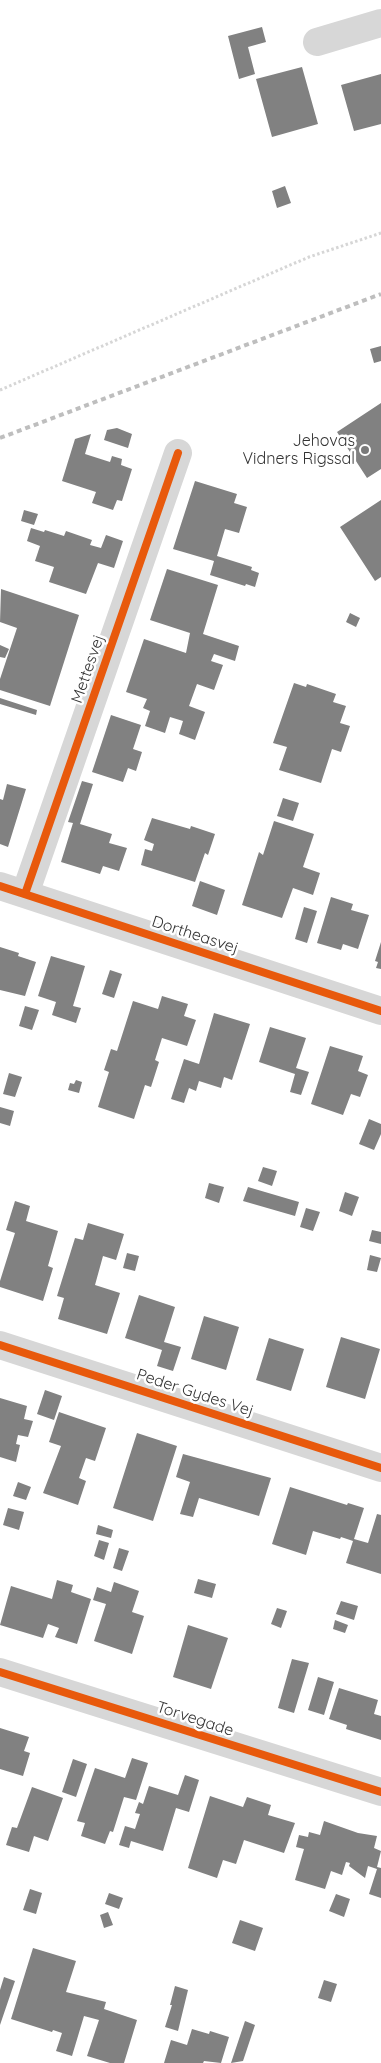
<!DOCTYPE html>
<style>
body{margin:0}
canvas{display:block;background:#fff}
</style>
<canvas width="381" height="2063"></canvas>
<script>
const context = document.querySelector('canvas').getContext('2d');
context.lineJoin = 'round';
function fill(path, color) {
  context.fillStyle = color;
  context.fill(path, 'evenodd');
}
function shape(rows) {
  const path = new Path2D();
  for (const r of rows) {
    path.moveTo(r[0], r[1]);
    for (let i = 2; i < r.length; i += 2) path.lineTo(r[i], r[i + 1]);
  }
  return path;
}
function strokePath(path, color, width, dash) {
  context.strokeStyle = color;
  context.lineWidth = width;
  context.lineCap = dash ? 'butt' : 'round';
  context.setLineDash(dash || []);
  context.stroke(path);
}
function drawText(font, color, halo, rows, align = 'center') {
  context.font = font + ' Quicksand,sans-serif';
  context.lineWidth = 5;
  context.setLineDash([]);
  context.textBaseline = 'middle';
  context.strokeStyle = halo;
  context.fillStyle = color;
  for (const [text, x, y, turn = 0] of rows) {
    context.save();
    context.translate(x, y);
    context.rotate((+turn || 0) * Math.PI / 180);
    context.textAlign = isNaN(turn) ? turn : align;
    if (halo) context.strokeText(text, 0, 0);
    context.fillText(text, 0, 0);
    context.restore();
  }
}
const building = shape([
 [262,27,266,42,248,47,255,74,239,79,228,36],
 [302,67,318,124,272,137,256,79],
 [381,74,381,124,354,131,341,85],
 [285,186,291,203,277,208,272,191],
 [381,346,381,361,374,363,370,349],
 [381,403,381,469,367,478,337,432],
 [117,428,132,434,128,448,104,440,107,430],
 [91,434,85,454,110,462,112,456,122,459,121,465,132,469,122,501,117,500,113,510,92,503,96,492,62,481,75,439],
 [195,481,237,494,234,503,247,507,239,533,225,529,217,556,252,567,251,570,259,573,255,587,246,584,245,586,210,575,214,561,173,549],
 [381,500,381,577,375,581,340,527],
 [24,510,38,514,34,525,21,521],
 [31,528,44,532,45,530,64,536,66,531,92,540,90,545,101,548,106,535,123,541,114,568,98,563,86,594,49,582,54,567,35,561,40,546,27,541],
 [167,569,218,585,203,634,239,646,235,661,214,654,211,661,223,665,214,690,197,684,189,706,205,712,195,740,179,734,183,721,170,717,165,733,145,726,150,711,143,708,147,699,126,692,144,639,186,653,190,633,150,620],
 [1,589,79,615,50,706,0,690,0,679,17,628,0,622],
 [350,613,360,618,356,627,346,622],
 [0,645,9,649,5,658,0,657],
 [294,683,306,687,307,684,336,694,333,702,346,706,340,723,350,726,341,752,332,749,321,783,279,770,287,747,273,743],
 [0,698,37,710,36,715,0,704],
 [111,715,141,725,133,749,142,752,136,771,128,768,123,782,92,772],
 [82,781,93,784,80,824,112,834,109,843,127,848,119,871,103,866,100,874,61,862,73,823,68,822],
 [7,784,26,789,8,847,0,844,0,799,3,800],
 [283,798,299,803,293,821,277,816],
 [152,818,190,829,191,826,215,834,208,855,205,853,195,882,141,865,145,849,152,851,154,844,144,840],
 [274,821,314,834,303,867,320,873,313,895,293,888,282,918,242,905,259,852,263,855],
 [200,881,225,890,217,915,192,906],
 [331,897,353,904,351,910,369,915,358,949,343,944,341,950,317,943],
 [304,907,317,911,307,943,295,939],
 [381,942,381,969,376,968,378,962,375,961],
 [0,947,19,953,18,956,36,962,25,996,0,990],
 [51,956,85,966,73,1006,81,1008,76,1023,52,1015,56,1002,38,996],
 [110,970,122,974,114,998,102,994],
 [162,996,188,1004,184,1016,196,1020,187,1046,162,1038,155,1060,159,1062,151,1087,145,1085,134,1119,98,1107,109,1072,104,1070,111,1049,117,1051,133,1001,158,1009],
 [25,1006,39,1010,32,1030,19,1026],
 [214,1013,250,1024,232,1080,224,1077,221,1088,199,1081,196,1091,189,1088,184,1103,171,1099,184,1059,199,1064],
 [270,1027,306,1038,296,1068,309,1072,301,1095,290,1092,295,1074,259,1062],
 [330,1046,363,1056,358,1071,368,1075,360,1097,351,1094,343,1115,311,1104],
 [9,1073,22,1077,15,1097,3,1094],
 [76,1080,82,1082,79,1093,68,1090,70,1083,74,1084],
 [0,1107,14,1111,10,1126,0,1123],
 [369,1119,381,1124,381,1134,374,1150,359,1144],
 [263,1167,277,1171,272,1186,258,1181],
 [209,1183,224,1187,219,1203,205,1198],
 [248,1187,299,1202,295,1216,243,1201],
 [345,1192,359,1197,352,1216,339,1211],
 [15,1201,30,1206,26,1221,58,1231,48,1266,53,1268,43,1301,0,1287,0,1281,15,1233,6,1230],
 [306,1208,320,1212,313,1231,300,1227],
 [88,1223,124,1234,116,1260,103,1256,95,1285,120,1293,107,1334,58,1319,64,1298,57,1296,75,1238,83,1240],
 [372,1230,381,1232,381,1244,369,1241],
 [127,1253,139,1256,135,1271,123,1268],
 [370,1255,381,1258,377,1272,367,1270],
 [139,1295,175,1307,164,1342,181,1347,173,1371,157,1366,162,1350,125,1338],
 [204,1316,239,1327,226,1370,191,1359],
 [341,1337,380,1349,365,1399,326,1387],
 [269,1338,304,1349,291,1391,256,1380],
 [45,1390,62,1396,54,1420,37,1414],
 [0,1398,27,1406,24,1419,33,1421,28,1437,18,1435,16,1444,20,1445,16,1462,0,1457],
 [59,1412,106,1428,95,1461,86,1458,79,1478,86,1481,78,1505,43,1493,61,1446,49,1442],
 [137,1433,177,1446,153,1521,113,1508],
 [183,1454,271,1478,259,1516,199,1498,193,1517,180,1514,190,1482,176,1477],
 [18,1482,31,1487,26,1500,13,1496],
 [290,1487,347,1505,348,1503,364,1508,354,1539,368,1543,377,1514,381,1515,381,1574,346,1563,353,1541,341,1537,340,1539,313,1531,306,1555,272,1544],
 [8,1508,24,1512,19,1530,3,1525],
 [98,1525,113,1530,111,1538,96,1534],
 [99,1540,109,1543,104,1560,94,1556],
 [119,1548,129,1551,122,1571,113,1568],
 [198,1579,216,1584,212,1598,194,1593],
 [57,1580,73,1585,71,1592,91,1599,77,1644,55,1637,59,1628,48,1624,43,1638,0,1625,11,1586,52,1599],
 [114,1582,139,1591,132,1612,144,1616,132,1654,94,1641,106,1604,93,1600,97,1587,111,1592],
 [341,1601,358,1606,354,1620,336,1614],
 [277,1608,287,1611,281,1628,271,1624],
 [335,1620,348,1625,345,1633,333,1629],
 [188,1625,228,1638,211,1689,173,1677],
 [292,1659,309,1663,294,1713,278,1708],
 [318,1677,334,1682,324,1715,308,1710],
 [339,1688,378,1700,374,1714,381,1716,381,1740,346,1729,347,1725,329,1719],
 [0,1728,29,1737,24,1751,30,1753,23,1776,0,1769],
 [132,1758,148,1763,136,1800,124,1797,113,1832,110,1831,105,1844,81,1836,85,1823,77,1821,95,1768,125,1778],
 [73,1759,87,1764,76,1797,62,1792],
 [185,1775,199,1780,189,1812,176,1808,163,1851,131,1841,129,1848,119,1845,125,1826,135,1829,140,1814,135,1813,139,1802,143,1804,149,1786,178,1795],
 [32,1787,63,1798,48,1841,34,1836,29,1852,6,1845,12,1827,17,1828],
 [210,1796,243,1807,247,1797,271,1805,268,1815,295,1823,284,1853,244,1840,236,1864,223,1860,217,1878,188,1868],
 [324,1821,358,1833,377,1836,374,1848,381,1851,377,1867,381,1868,381,1898,369,1894,377,1869,368,1866,365,1878,349,1866,350,1863,346,1862,342,1875,331,1871,325,1889,295,1880,304,1849,296,1847,299,1835,308,1837,309,1832,320,1835],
 [30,1889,42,1893,36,1914,23,1910],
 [109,1893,123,1898,119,1909,105,1904],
 [336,1894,350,1899,344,1917,329,1911],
 [108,1912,113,1925,104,1928,100,1915],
 [240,1920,263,1928,255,1951,232,1943],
 [33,1948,76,1961,66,1992,106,2002,104,2009,137,2020,124,2063,110,2063,87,2056,99,2020,84,2016,72,2056,56,2051,62,2033,53,2030,52,2032,11,2019],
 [4,1977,15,1981,0,2025,0,1990],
 [324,1980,337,1984,331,2002,318,1998],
 [175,1986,188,1990,178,2031,165,2027,172,2005,170,2005],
 [245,2021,255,2025,243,2061,231,2063],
 [192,2029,209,2034,210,2031,229,2037,221,2063,204,2061,203,2063,164,2063,171,2040,187,2045]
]);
const path = shape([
 [0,390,309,257,381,233]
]);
const minor = shape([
 [317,42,381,23],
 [0,886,381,1011],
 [25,894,178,453],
 [0,1345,381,1468],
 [0,1672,381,1792]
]);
const rail = shape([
 [0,438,381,294]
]);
const cycleway = shape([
 [0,886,381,1011],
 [25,894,178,453],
 [0,1345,381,1468],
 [0,1672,381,1792]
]);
const markers = [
 [365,450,5,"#7a7a7a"]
];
const poiNames = [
 ["Jehovas",355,441],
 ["Vidners Rigssal",355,459]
];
const streetNames = [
 ["Mettesvej",88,669,-71],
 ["Dortheasvej",195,935,18],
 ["Peder Gydes Vej",195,1393,18],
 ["Torvegade",195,1719,18]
];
fill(building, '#818181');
strokePath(path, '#d6d6d6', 3, [2.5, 2.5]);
strokePath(minor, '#d7d7d7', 28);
strokePath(rail, '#bebebe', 4, [5, 4]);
strokePath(cycleway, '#e8590c', 8);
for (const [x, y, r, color] of markers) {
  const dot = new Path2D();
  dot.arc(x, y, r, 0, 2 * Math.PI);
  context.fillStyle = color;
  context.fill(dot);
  strokePath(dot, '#fff', 2);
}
drawText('16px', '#333', '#fff', poiNames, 'right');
drawText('16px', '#333', '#fff', streetNames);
</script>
